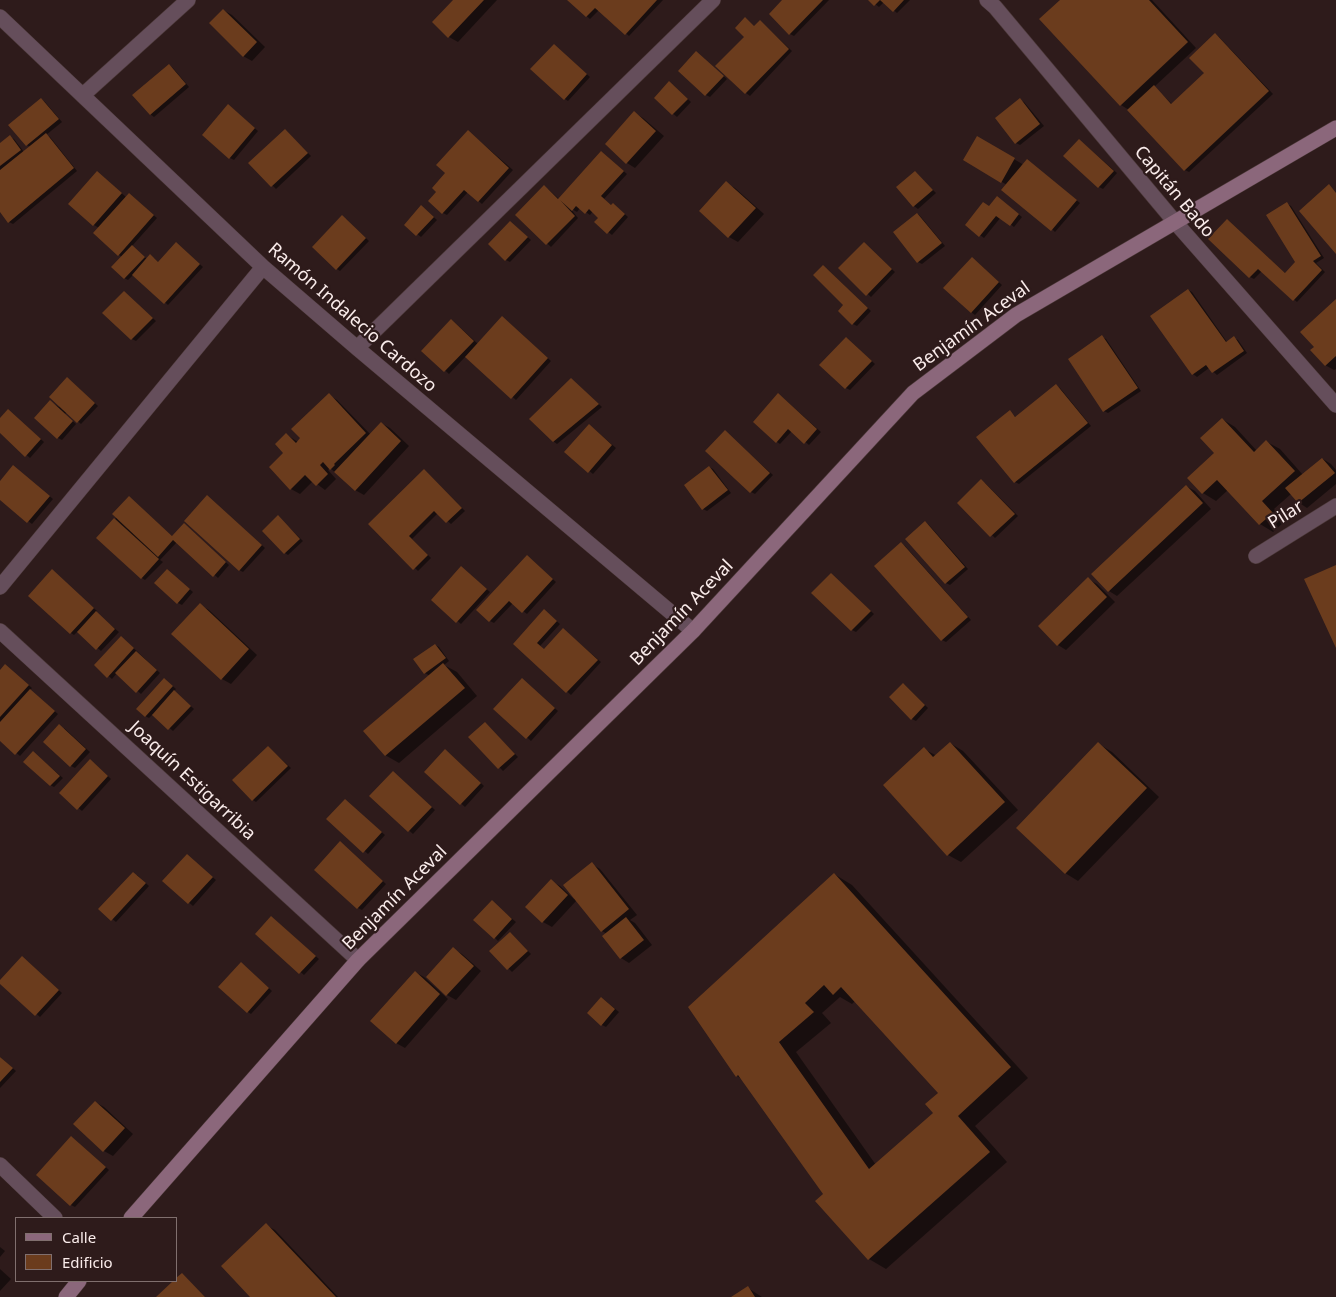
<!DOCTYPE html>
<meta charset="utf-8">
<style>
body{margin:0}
#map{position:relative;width:1336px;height:1297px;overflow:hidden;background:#2e1b1b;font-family:"Noto Sans",sans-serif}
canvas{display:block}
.legend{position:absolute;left:15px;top:1217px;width:162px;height:65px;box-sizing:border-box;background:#2e1b1b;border:1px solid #806f6e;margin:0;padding:6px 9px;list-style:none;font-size:15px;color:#faeceb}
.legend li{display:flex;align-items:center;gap:10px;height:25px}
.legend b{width:25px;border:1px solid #806f6e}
</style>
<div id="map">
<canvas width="1336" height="1297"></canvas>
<ul class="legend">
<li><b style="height:6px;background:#8b677b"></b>Calle</li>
<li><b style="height:14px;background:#6b3c1d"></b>Edificio</li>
</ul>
</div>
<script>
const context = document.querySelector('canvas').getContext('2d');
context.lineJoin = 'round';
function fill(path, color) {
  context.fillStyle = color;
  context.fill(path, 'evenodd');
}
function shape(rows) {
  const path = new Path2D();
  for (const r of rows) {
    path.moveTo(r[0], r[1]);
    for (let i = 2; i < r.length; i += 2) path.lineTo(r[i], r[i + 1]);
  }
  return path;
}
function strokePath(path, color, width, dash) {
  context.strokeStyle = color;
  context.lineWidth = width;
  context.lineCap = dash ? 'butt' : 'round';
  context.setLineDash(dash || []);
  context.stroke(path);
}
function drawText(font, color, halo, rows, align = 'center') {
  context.font = font + ' "Noto Sans",sans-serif';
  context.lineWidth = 4.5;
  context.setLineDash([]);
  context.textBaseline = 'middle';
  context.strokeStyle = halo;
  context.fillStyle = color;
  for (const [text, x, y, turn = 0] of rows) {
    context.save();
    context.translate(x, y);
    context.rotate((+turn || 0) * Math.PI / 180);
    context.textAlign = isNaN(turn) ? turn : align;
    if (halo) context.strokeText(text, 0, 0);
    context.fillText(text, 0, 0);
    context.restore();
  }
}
const shadow = shape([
 [454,0,497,0,458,42,449,37,433,22],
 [568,0,663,0,629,36,599,10,590,19],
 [784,0,829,0,794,36,790,34],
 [870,0,910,0,897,13,884,2,879,7],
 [1061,0,1152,0,1196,48,1154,87,1172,104,1205,73,1216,35,1219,37,1273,94,1189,172,1185,170,1129,110,1121,105],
 [223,10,232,15,265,47,252,61,243,56],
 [760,21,792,51,750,96,746,93,755,27],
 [554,45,590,77,568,101,565,99],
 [697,53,727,79,710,97,706,95],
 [169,65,173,68,189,87,154,117,150,114],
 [673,85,691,102,677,117,655,98],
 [41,99,45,102,62,122,46,135,50,137,77,171,13,224,9,222,0,210,0,144,10,137,14,139,24,152,30,147,27,145],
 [1020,100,1024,102,1044,126,1020,145,1016,143],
 [232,108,258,131,234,160,230,158],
 [635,113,643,118,664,136,635,168,627,163],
 [285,130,311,156,276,189,250,163],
 [468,131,513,170,482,204,468,192,447,215,443,213,438,192],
 [978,138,1024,165,1031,163,1080,203,1055,232,1007,185,965,160],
 [1083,143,1117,173,1103,189,1099,187],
 [602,152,627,174,604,199,612,206,614,204,617,207,628,217,612,235,596,222,600,218,593,211,590,215,580,208,577,212,570,208,578,218,551,247,517,215,548,189,559,199],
 [915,172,936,193,918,209,914,206,898,187],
 [101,175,126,197,133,197,157,218,132,246,147,259,154,258,159,263,180,246,203,267,168,305,133,275,128,280,124,278,122,257,119,255,99,228,94,225],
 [726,183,735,188,764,214,738,242,729,237,701,211],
 [1001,200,1022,217,1014,227,1001,217,984,238,966,225],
 [1287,204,1291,206,1324,258,1316,263,1325,272,1297,302,1262,271,1254,279,1250,277,1228,220,1286,274,1297,262],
 [425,209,437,220,421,237,406,225],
 [918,214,921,217,945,246,922,264,918,262],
 [346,219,369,241,340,271,337,269],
 [514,225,531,240,510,262,506,260],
 [864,243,895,272,871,297,840,268],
 [976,261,1002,285,975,315,971,312],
 [827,269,871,311,857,326,853,324],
 [1188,290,1192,292,1227,342,1234,338,1238,340,1247,353,1217,375,1209,368,1197,377,1193,374],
 [124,292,156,321,136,341,132,339],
 [1336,300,1336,369,1334,370,1325,365,1315,347],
 [452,320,478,344,506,320,551,361,516,400,466,356,449,374,423,350],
 [1102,337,1106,339,1141,391,1108,413,1104,411],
 [847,338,875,364,850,390,846,388],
 [572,380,602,407,557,444,553,441],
 [71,381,98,406,81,424,67,412,65,414,76,424,62,440,58,438,51,402,59,407],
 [1056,386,1060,388,1091,426,1019,484,1015,482,1010,412,1017,418],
 [329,395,337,400,371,435,381,423,390,428,409,446,364,495,355,490,330,468,328,470,336,479,325,490,313,481,300,494,291,489,285,453,287,435,298,442],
 [782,397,821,432,809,445,792,431,780,444,777,442],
 [8,410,44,442,30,458,0,432,0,419],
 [1222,419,1235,427,1257,451,1267,442,1280,449,1303,475,1323,459,1331,464,1336,470,1336,484,1307,508,1298,502,1291,494,1274,509,1285,521,1273,532,1260,524,1228,490,1216,501,1203,493,1189,478,1216,453],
 [593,428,616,448,593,474,566,452],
 [725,432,773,475,755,494,751,492],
 [709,467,713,469,731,493,707,511,703,509],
 [17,469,53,499,32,524,0,499,0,483],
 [425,471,465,511,451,524,438,513,412,539,431,558,418,571,370,524],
 [985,483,1018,516,995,538,959,503],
 [1186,486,1195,491,1211,509,1117,596,1109,591],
 [129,497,173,537,188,527,229,565,218,578,177,542,160,560,163,562,145,580,142,578,97,538,117,517],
 [208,497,265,548,243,572,239,570],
 [278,517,303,541,288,555,285,553],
 [925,522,929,525,968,569,950,585,946,583],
 [901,544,905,546,971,620,946,642,942,640],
 [531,559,556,582,527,614,513,603,494,623,490,621],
 [167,570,193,592,182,605,178,603],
 [465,570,490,592,461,624,433,600],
 [52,571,97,611,96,613,119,632,101,651,78,631,74,635,71,633],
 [831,574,874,614,856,632,852,630],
 [1088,579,1097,584,1115,602,1066,650,1058,645],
 [200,605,209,610,257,655,231,684,222,679,173,634],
 [545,611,560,624,540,646,544,650,564,630,601,662,571,695,514,644],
 [125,640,160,673,141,694,117,673,112,679,96,665],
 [435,645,439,647,449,661,444,665,457,672,477,696,399,763,385,755,430,676,425,673,415,659],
 [6,666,32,688,30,690,58,714,20,756,0,739,0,672],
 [165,679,176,689,174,691,194,709,173,731,153,714,149,718,145,716],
 [522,679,558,711,531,741,495,708],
 [904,684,928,708,916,721,912,719],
 [485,723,518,757,503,771,470,737],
 [64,728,90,752,75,768,71,766],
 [950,743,963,751,1018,810,961,862,948,855,924,749,937,756],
 [1099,744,1112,752,1159,797,1078,881,1065,873],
 [268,747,291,768,256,802,253,800],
 [34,753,63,778,54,787,50,785],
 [449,753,484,786,465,807,426,772],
 [94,763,111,779,82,811,60,793],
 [397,775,435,810,413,834,371,796],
 [345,800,385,835,368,854,328,819],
 [344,845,386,884,362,910,358,908],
 [187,855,216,880,193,906,164,881],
 [592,864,600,869,637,915,630,920,635,923,652,945,629,963,621,958,607,934,602,931,577,900,552,927,543,922,527,907,551,881,560,886,574,899],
 [834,874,852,885,1028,1078,975,1126,1007,1162,886,1269,869,1259,743,1080,737,1076],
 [840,997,852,1004,855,1001,939,1093,934,1114,876,1165,796,1052,831,1023,822,1013],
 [137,875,149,886,116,922,100,909],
 [492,902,516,922,498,941,495,938],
 [272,918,319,959,304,975,257,934],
 [510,933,531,954,512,972,491,951],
 [453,949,462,954,481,971,456,1000,447,995],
 [26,960,62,993,40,1017,0,982],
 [245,966,272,991,251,1014,248,1012],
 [415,972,424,977,448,999,405,1048,396,1043],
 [602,998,619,1012,606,1027,602,1025],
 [0,1057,16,1071,0,1088],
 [95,1102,104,1107,133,1134,113,1156,104,1151,75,1124],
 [72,1137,109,1170,75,1207,71,1205],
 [266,1225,275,1230,338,1297,252,1297],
 [0,1247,5,1251,0,1257],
 [0,1269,11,1279,0,1291],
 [182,1274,205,1297,158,1297,176,1281],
 [748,1288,762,1297,733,1297]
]);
const building = shape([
 [453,0,484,0,448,38,432,22],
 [567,0,657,0,625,35,595,8,586,17],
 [782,0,823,0,789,35,769,14],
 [868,0,880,0,874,6],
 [880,0,904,0,893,12],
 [1060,0,1149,0,1188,42,1120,106,1039,19],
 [223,9,257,42,243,57,209,23],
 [745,17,754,26,760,20,789,49,745,94,715,66,744,37,735,28],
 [1215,33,1269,91,1184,171,1127,110,1154,85,1171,104,1204,73,1189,58],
 [554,44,587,74,564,100,530,69],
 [696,51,724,76,705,96,678,71],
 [169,64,186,84,150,115,132,95],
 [669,81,688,99,672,115,654,98],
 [41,98,59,119,26,146,8,125],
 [1020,98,1040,124,1015,144,995,118],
 [228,104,255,128,229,159,202,135],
 [634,111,656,131,626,164,605,144],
 [285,129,308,153,271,187,248,163],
 [468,130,509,168,478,202,464,190,442,214,428,201,436,192,432,188,445,173,436,165],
 [46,133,74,168,8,223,0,212,0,170],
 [10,135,21,150,0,166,0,143],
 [977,136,1015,158,1001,183,963,160],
 [1079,139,1114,171,1098,188,1063,156],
 [601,151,624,171,601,196,611,205,613,203,625,214,607,234,594,222,598,218,589,209,585,214,576,206,572,211,560,200,575,216,546,245,515,215,544,185,558,199],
 [1027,159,1077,200,1051,231,1001,190],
 [97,171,122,193,93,226,68,204],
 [915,171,933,190,913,207,896,187],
 [726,181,756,208,728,238,699,211],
 [1329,184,1336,193,1336,254,1299,211],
 [129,193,154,215,118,256,93,233],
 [997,196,1019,214,1010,226,996,216,979,237,965,225,983,202,989,206],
 [1287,202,1321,256,1313,261,1322,270,1293,301,1258,269,1249,278,1208,239,1227,219,1285,273,1295,262,1266,215],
 [421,205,434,217,416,236,404,225],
 [917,213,942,243,917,263,893,232],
 [342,215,366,238,336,270,312,247],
 [510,221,528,237,505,261,488,244],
 [176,242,200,264,164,304,132,275,150,254,158,262],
 [864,242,892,269,866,296,838,268],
 [132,245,145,257,124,279,111,267],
 [972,257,999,282,971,313,943,288],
 [823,265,868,308,852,325,838,311,843,305,813,275],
 [1188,289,1226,342,1234,336,1244,351,1212,373,1206,365,1192,375,1150,316],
 [124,291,153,318,131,340,102,313],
 [1336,299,1336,356,1325,366,1310,350,1314,347,1300,332],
 [502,316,548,358,511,399,465,357],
 [451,319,474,341,444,372,421,351],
 [1102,335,1138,388,1103,412,1068,359],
 [846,337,872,361,845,389,819,365],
 [67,377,95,403,77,423,49,397],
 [571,378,599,404,553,442,529,419],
 [1056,384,1088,423,1014,483,976,437,1010,410,1015,417],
 [329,393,366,433,334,464,335,465,330,470,323,462,320,465,328,474,316,486,305,475,290,490,269,467,283,453,275,444,286,433,296,443,300,438,291,429],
 [778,393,817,429,804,444,788,429,776,443,753,422],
 [50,400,73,421,57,439,34,418],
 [8,409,41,439,25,457,0,433,0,418],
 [1222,418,1254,452,1266,440,1295,471,1262,501,1273,513,1259,525,1217,480,1202,494,1187,478,1214,453,1200,438],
 [381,422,401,441,355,491,334,472],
 [589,424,612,445,588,473,564,452],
 [725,430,770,473,750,493,705,451],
 [1322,458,1335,473,1298,503,1285,488],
 [13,465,50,496,27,523,0,500,0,481],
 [709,466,728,490,702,510,684,485],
 [424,469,462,508,446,523,434,511,409,536,428,555,413,570,368,524],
 [981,479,1015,514,990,537,957,503],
 [1186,485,1203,503,1108,592,1091,574],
 [207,495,262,545,239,571,184,521],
 [129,496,172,536,184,523,226,562,213,577,173,540,158,557,112,514],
 [278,515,300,539,284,554,262,531],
 [114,518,159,559,141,579,96,538],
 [925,521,965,567,945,584,905,539],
 [901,542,968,617,941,641,874,566],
 [527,555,553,579,522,613,509,601,489,622,476,610],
 [1336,565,1336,648,1304,579],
 [461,566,487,589,456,623,431,600],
 [52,569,94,608,70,634,28,596],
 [167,569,190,589,177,604,154,583],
 [831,573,871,611,851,631,811,593],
 [1088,577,1107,597,1057,646,1038,626],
 [200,603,249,649,221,680,171,634],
 [544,609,557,621,537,643,544,649,563,628,598,660,566,693,513,644],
 [96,611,115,629,96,650,77,632],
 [121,636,134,648,107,678,94,665],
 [435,644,446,658,424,674,413,659],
 [136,651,157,670,136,693,115,673],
 [443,663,465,688,385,756,363,731],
 [5,664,29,685,0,717,0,670],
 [164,678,173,686,145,717,136,709],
 [522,678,555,708,526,739,493,709],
 [903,683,925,705,911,720,889,697],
 [30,689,55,711,15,755,0,741,0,722],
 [174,690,191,706,168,730,152,715],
 [485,722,515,754,498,769,468,737],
 [59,724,86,749,70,767,43,742],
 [950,742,1005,802,947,856,883,785,924,747,933,757],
 [1098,742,1147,788,1065,874,1016,828],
 [268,746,288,766,252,801,232,780],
 [445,749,481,783,460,805,424,772],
 [33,751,60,776,50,786,23,762],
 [90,759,108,776,77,810,59,793],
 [393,771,432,807,408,832,369,796],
 [345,799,382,832,363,853,326,819],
 [340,841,383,881,357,909,314,870],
 [187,854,213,877,188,904,162,881],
 [592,862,629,909,601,932,563,885],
 [133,872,146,883,111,921,98,909],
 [834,873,1011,1067,958,1116,990,1152,868,1260,815,1201,823,1194,738,1075,736,1077,688,1007],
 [824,985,833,995,841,987,938,1093,925,1104,933,1113,869,1169,779,1042,814,1012,805,1003],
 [551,879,568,895,542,923,525,907],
 [492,900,512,919,494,939,473,920],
 [271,916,316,956,299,974,255,934],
 [626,917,644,940,620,959,602,936],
 [510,932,528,951,507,970,489,951],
 [453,947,474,966,446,996,426,977],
 [22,956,59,990,35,1016,0,984,0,980],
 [241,962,269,988,247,1013,218,987],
 [415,971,440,994,396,1044,370,1021],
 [601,997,615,1009,601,1026,587,1013],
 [0,1057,13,1068,0,1082],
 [95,1101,125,1128,103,1152,73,1124],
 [71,1136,106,1167,70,1206,36,1175],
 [266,1223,336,1297,250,1297,221,1266],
 [182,1273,205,1297,156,1297,173,1281,176,1281,176,1278],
 [748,1286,755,1297,731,1297]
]);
const street = shape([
 [987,0,995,7,1175,222,1336,405],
 [0,17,263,267,357,348,693,631],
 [83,95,188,0],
 [357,348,713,0],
 [1256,556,1336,506],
 [0,587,263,267],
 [0,631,358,960],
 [0,1165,55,1218]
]);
const secondary = shape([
 [131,1218,358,960,693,631,913,393,1016,315,1336,128],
 [66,1297,79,1281]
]);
const streetNames = [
 ["Capitán Bado",1174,192,50],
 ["Ramón Indalecio Cardozo",352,318,41],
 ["Benjamín Aceval",972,327,-36],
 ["Pilar",1286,515,-32],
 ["Benjamín Aceval",682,613,-46],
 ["Joaquín Estigarribia",192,781,43],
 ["Benjamín Aceval",395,898,-45]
];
fill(shadow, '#0007');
fill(building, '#6b3c1d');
strokePath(street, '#4b3838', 16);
strokePath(secondary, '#4b3838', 16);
strokePath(street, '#654e5b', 15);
strokePath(secondary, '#8b677b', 15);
drawText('18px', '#faeceb', '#2e1b1b', streetNames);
</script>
